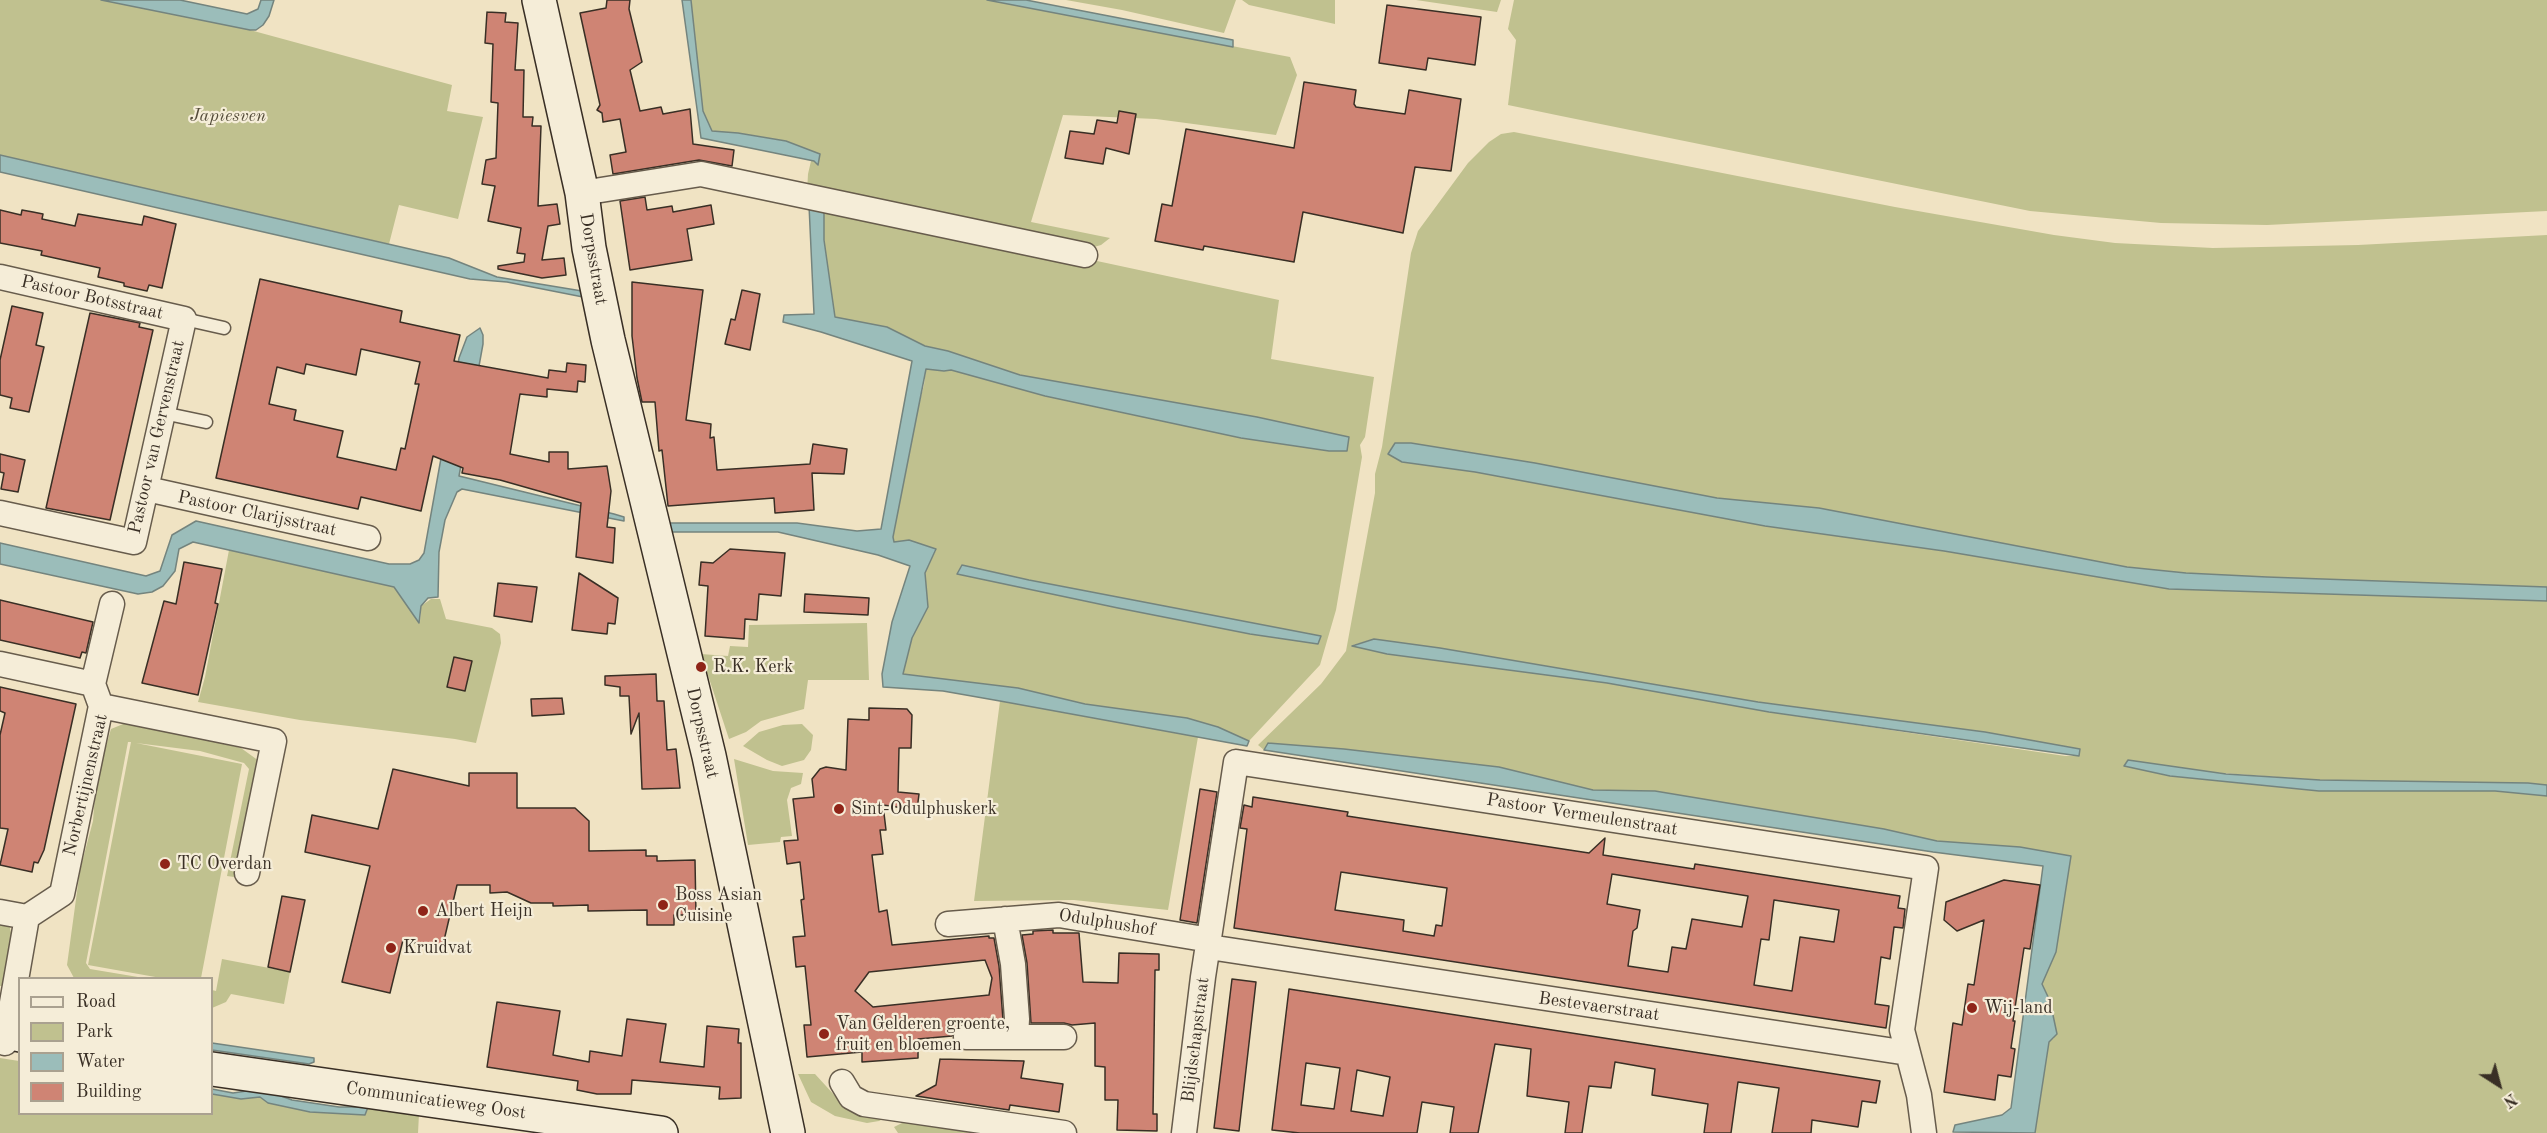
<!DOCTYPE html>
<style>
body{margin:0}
#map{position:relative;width:2547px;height:1133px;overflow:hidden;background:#f0e3c3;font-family:"Old Standard TT",serif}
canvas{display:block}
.legend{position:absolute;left:18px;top:977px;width:195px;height:138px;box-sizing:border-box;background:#f5edd8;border:2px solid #aaa190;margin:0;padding:8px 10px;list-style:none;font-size:18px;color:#392f25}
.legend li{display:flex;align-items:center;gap:12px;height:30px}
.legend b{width:30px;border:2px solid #aaa190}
.north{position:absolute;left:2469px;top:1055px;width:60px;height:60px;-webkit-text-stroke:4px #f5edd8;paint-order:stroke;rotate:144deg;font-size:16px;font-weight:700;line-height:24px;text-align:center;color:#392f25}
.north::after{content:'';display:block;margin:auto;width:21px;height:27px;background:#392f25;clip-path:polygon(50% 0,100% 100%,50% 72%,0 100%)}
</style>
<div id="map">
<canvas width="2547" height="1133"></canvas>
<ul class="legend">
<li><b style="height:8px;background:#f5edd8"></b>Road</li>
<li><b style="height:16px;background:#c0c18f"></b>Park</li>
<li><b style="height:16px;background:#9bbdba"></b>Water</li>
<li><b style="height:16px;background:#cf8474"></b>Building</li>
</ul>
<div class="north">N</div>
</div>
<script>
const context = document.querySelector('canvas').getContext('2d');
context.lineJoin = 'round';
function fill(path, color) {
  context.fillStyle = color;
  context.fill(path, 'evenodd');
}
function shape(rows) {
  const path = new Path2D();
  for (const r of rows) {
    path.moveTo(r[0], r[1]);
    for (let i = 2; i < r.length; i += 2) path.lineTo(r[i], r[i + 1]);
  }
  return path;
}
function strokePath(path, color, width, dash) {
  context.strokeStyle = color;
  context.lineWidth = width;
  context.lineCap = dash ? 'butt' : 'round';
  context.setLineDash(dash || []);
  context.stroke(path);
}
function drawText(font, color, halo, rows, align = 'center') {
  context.font = font + ' "Old Standard TT",serif';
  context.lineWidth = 4.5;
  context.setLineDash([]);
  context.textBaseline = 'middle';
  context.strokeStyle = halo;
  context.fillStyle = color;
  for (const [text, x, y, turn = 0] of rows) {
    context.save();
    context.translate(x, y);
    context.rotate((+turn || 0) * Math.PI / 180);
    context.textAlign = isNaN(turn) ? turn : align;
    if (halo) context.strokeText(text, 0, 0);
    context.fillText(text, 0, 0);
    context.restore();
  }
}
const green = shape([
 [0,0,101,0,250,30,452,85,447,111,483,117,458,219,399,205,389,244,0,155],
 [691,0,988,0,1290,57,1297,75,1276,135,1156,119,1063,115,1031,222,1110,238,1101,245,1087,249,807,193,808,174,811,161,814,161,786,141,738,133,712,132,703,112],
 [1066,0,1236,0,1224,33,1122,10],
 [1242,0,1335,0,1335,24,1249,5],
 [1416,0,1501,0,1497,12],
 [1514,0,2547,0,2547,211,2267,225,2161,223,2030,211,1561,116,1508,105,1516,40,1508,29],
 [1514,132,1895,207,2054,235,2115,243,2213,248,2358,245,2547,235,2547,587,2267,577,2186,573,2127,567,1819,508,1717,498,1463,451,1395,443,1388,453,1402,462,1475,472,1765,526,1944,551,2169,589,2547,601,2547,785,2320,780,2124,766,2170,776,2319,791,2495,791,2547,796,2547,1133,2035,1133,2049,1042,2054,1038,2042,1013,2044,866,1933,852,1264,750,1258,745,1321,684,1346,651,1375,493,1375,474,1382,447,1411,253,1418,231,1468,163,1489,142,1501,134],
 [1374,639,1440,648,1758,702,1985,732,2079,749,2079,756,2065,756,1769,712,1607,683,1387,654,1353,645],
 [824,209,1087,262,1097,261,1279,300,1271,359,1374,377,1365,437,1360,445,1362,457,1336,610,1320,665,1249,741,1218,727,1187,718,1085,704,1018,688,903,674,912,638,928,607,925,573,936,550,909,540,894,542,893,537,913,427,924,385,926,368,944,371,951,370,1045,396,1241,438,1329,451,1347,451,1125,395,1020,375,948,351,925,346,887,327,835,317,824,240],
 [962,565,1029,580,1321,637,1318,644,1250,634,1118,608,957,574],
 [229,550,394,587,420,622,421,606,431,599,440,599,446,619,492,628,500,634,501,643,476,743,455,739,300,720,198,702,205,677],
 [867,623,869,680,808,680,804,709,761,721,746,732,729,739,701,654,728,656,730,646,748,647,749,625],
 [1000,701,1198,737,1168,910,1074,900,974,901],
 [133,720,171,732,241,748,259,761,257,786,234,877,227,876,249,769,244,763,200,751,136,743,242,764,201,978,161,978,88,965,131,742,128,742,86,963,90,969,144,978,74,978,67,965,80,870,93,821,96,781,111,729],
 [802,724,813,735,811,750,804,760,782,766,767,760,743,746,759,732,783,725],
 [734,759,773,771,803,773,801,784,791,788,787,800,792,836,781,837,780,842,748,845],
 [0,918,9,924,12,937,4,986,0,986],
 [222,959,290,972,284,1004,231,994,226,1002,212,1008,212,990,216,991],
 [0,1058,19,1061,20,1114,212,1114,212,1094,241,1099,260,1097,268,1103,310,1112,365,1115,368,1107,419,1114,418,1133,0,1133],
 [798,1074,815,1074,847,1109,893,1114,879,1121,867,1123,835,1116,811,1102],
 [912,1118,1022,1133,898,1133,894,1127]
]);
const water = shape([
 [101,0,180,0,247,14,258,9,261,0,274,0,269,16,263,25,256,30,250,30,101,0],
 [682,0,691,0,703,111,712,131,738,133,786,141,820,154,818,165,814,161,701,138,682,0],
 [987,0,1026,0,1233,40,1233,47,987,0],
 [0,155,449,258,497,277,582,291,583,297,507,282,470,279,0,172,0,155],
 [809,205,824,209,824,240,835,317,887,327,925,346,948,351,1020,375,1257,417,1349,437,1347,451,1329,451,1241,438,1045,396,951,370,944,371,926,369,893,537,894,542,909,540,936,549,925,573,928,607,912,638,903,674,1018,688,1085,704,1187,718,1218,727,1249,741,1247,746,1000,701,943,691,883,687,882,674,892,622,910,566,878,555,778,532,670,532,667,523,797,523,857,531,881,529,912,361,821,332,783,322,784,315,814,314,809,205],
 [480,328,483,335,483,344,459,476,614,514,624,517,624,521,462,489,457,492,445,520,439,552,438,597,428,598,421,606,419,623,394,587,193,542,179,549,175,571,163,586,152,592,138,594,0,564,0,543,146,576,160,571,172,535,196,521,389,564,410,564,419,560,424,553,459,358,467,337,480,328],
 [1395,443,1411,443,1535,463,1717,498,1819,508,2127,567,2186,573,2267,577,2547,587,2547,601,2169,589,1944,551,1765,526,1475,472,1402,462,1388,454,1395,443],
 [962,565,1029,580,1321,636,1318,644,1250,634,1118,608,957,574,962,565],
 [1374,639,1440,648,1758,702,1985,732,2080,749,2079,756,1769,712,1607,683,1387,654,1352,646,1374,639],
 [1268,743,1344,749,1499,767,1593,790,1655,791,1884,829,1937,841,2020,847,2071,856,2056,952,2042,984,2050,1001,2057,1034,2049,1042,2035,1133,1953,1132,1955,1125,2002,1115,2011,1108,2043,866,1933,852,1264,750,1268,743],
 [2128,760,2226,774,2320,780,2528,783,2547,785,2547,796,2495,791,2319,791,2170,776,2124,766,2128,760],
 [212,1043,314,1058,314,1062,309,1064,212,1050,212,1043],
 [212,1089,233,1093,253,1090,273,1093,292,1100,339,1107,368,1107,365,1115,310,1112,268,1103,260,1097,241,1099,212,1094,212,1089]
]);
const building = shape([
 [607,0,630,0,629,9,642,62,630,70,640,111,661,107,663,114,690,109,693,144,734,150,732,166,699,160,613,174,610,155,626,152,620,119,603,122,602,113,597,110,600,105,580,13,606,8,607,0],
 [1387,5,1481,17,1475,65,1428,58,1426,70,1379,63,1387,5],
 [487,12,506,13,505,22,518,23,515,70,524,70,523,117,533,117,532,126,541,126,538,206,557,204,560,224,548,226,542,260,564,258,566,275,542,278,498,269,498,266,524,262,525,254,517,253,521,228,488,221,495,186,482,184,486,160,496,158,498,103,491,102,493,44,485,43,487,12],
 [1304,82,1356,90,1354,104,1356,107,1405,114,1409,90,1461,99,1451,171,1415,167,1403,233,1303,212,1294,262,1204,246,1203,250,1155,241,1162,204,1172,206,1186,129,1294,148,1304,82],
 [1119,111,1136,114,1129,154,1106,148,1103,164,1065,158,1070,131,1094,134,1097,120,1117,123,1119,111],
 [645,197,647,210,672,206,673,212,711,205,714,224,687,229,692,260,630,270,620,201,645,197],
 [0,210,21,215,22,210,33,212,43,214,42,219,75,226,78,214,142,225,144,216,176,224,162,288,149,285,147,291,124,286,124,283,98,277,100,268,41,255,42,251,0,243,0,210],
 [260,279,402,311,400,322,460,335,454,361,548,378,549,370,566,372,567,363,586,365,585,382,578,381,577,392,547,389,547,397,520,394,510,454,549,462,549,452,568,452,568,469,607,466,611,491,607,527,615,528,613,563,576,557,581,503,500,480,462,473,463,468,433,456,421,511,361,497,358,509,216,478,260,279],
 [361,349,420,362,415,384,419,384,405,449,401,448,396,470,337,457,343,431,294,420,296,410,269,404,277,367,304,374,306,364,356,375,361,349],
 [632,282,703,290,686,420,711,424,710,438,714,437,717,470,810,464,813,444,847,449,844,474,812,473,814,510,775,513,774,498,668,506,662,450,659,451,655,402,642,402,637,378,632,336,632,282],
 [742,290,760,294,750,350,725,344,731,319,735,320,742,290],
 [12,306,43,313,36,345,44,347,29,412,10,408,12,398,0,395,0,360,12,306],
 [90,313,140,323,139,327,153,330,110,520,46,508,90,313],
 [0,454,25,460,18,492,1,489,4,473,0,472,0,454],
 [730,549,785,553,781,596,759,594,757,620,745,619,744,639,705,636,708,586,699,585,701,562,713,563,730,549],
 [184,562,222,569,215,603,218,604,198,695,142,683,164,601,176,604,184,562],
 [579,573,618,598,615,624,608,623,607,634,572,630,579,573],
 [498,583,537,587,532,622,494,616,498,583],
 [805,594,869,598,868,615,804,612,805,594],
 [0,600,93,622,86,653,82,652,80,658,0,640,0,600],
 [454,657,472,661,465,691,447,687,454,657],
 [656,674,657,701,664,701,667,750,676,749,680,788,642,789,639,713,631,734,629,696,620,696,620,687,605,685,605,676,656,674],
 [0,687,76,704,44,850,38,863,34,862,32,872,0,865,8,829,0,828,0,735,5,713,0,711,0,687],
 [562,698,564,714,532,716,531,699,562,698],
 [869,708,907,709,912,715,911,748,899,748,898,792,919,794,917,810,883,805,886,830,880,830,883,854,872,855,879,912,887,910,892,945,989,936,989,938,994,938,999,966,1003,1020,965,1023,958,1025,952,1036,918,1039,918,1058,862,1062,862,1052,807,1057,804,1025,811,1025,805,966,796,967,793,937,805,936,801,900,804,899,800,862,787,864,784,841,798,840,793,799,814,797,812,779,820,769,826,767,846,770,848,719,869,720,869,708],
 [985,960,992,978,989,995,873,1007,855,991,869,972,985,960],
 [393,769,469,786,469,773,517,773,517,808,575,808,589,821,589,851,646,850,646,856,657,856,657,861,695,860,696,915,674,915,674,925,647,925,647,910,588,911,588,905,553,906,553,903,531,903,507,892,490,893,490,885,457,885,442,949,403,940,390,993,342,982,370,866,305,852,312,815,378,829,393,769],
 [1200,789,1217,792,1197,923,1180,920,1200,789],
 [1253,797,1348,812,1347,816,1589,853,1605,838,1603,855,1694,869,1695,864,1900,896,1898,908,1905,909,1903,928,1894,927,1890,959,1881,957,1875,1004,1889,1006,1886,1028,1234,928,1247,829,1240,828,1244,805,1252,807,1253,797],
 [1341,872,1447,888,1442,926,1436,925,1434,936,1403,931,1404,920,1335,910,1341,872],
 [1612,874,1748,896,1742,927,1692,919,1686,949,1672,947,1668,972,1628,966,1633,931,1637,928,1640,910,1607,904,1612,874],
 [1774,900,1839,910,1834,942,1800,937,1792,991,1754,985,1761,939,1769,940,1774,900],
 [2004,880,2040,885,2030,949,2024,948,2013,1021,2015,1021,2011,1048,2015,1049,2011,1077,1998,1075,1995,1100,1944,1092,1953,1023,1962,1025,1968,984,1974,985,1984,920,1957,931,1944,920,1946,902,2004,880],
 [282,896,305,900,290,972,268,967,282,896],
 [1053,930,1053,933,1079,933,1083,982,1118,983,1119,953,1159,954,1159,970,1155,970,1153,1114,1157,1114,1157,1131,1117,1130,1118,1100,1105,1100,1105,1067,1095,1066,1095,1023,1072,1025,1064,1023,1031,1023,1027,963,1022,935,1033,934,1033,931,1053,930],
 [1232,979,1256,982,1239,1131,1214,1128,1232,979],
 [1289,989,1880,1081,1876,1103,1862,1101,1858,1127,1812,1120,1811,1133,1772,1133,1779,1088,1738,1082,1731,1133,1704,1133,1708,1104,1652,1095,1655,1069,1615,1062,1611,1088,1589,1086,1582,1133,1565,1133,1569,1102,1527,1096,1531,1049,1495,1044,1478,1133,1450,1133,1454,1107,1422,1102,1417,1133,1300,1133,1272,1130,1289,989],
 [1306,1063,1340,1068,1334,1109,1301,1105,1306,1063],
 [1357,1070,1390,1077,1383,1116,1351,1111,1357,1070],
 [497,1002,560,1011,553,1055,589,1062,590,1051,622,1056,627,1019,666,1024,660,1062,704,1067,707,1026,739,1029,738,1043,741,1043,741,1098,719,1099,720,1087,632,1080,631,1094,597,1094,577,1090,578,1081,487,1067,497,1002],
 [940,1059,1024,1061,1021,1078,1063,1084,1059,1112,1010,1105,1009,1110,916,1096,936,1085,940,1059]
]);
const lane = shape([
 [184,319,224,328],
 [163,413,206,422]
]);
const street = shape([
 [582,193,701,174,1085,255],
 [0,277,184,319,134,542,0,513],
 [147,489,368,538],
 [0,664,93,684],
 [101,706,274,741,247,873],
 [101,706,93,684,112,604],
 [0,912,27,917],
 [948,924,1059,915,1210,940],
 [1209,947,1908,1053],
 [966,1037,1016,1037,1017,1019,1013,964,1005,919],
 [1016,1037,1064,1037],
 [5,1043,27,917,62,894,101,706],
 [842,1082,851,1097,864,1104,1064,1133],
 [1184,1133,1203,977,1236,762,1926,868,1902,1030,1919,1095,1924,1133]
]);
const secondary = shape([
 [539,0,582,193,589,248,608,340,709,756,788,1133],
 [0,1029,20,1035],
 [212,1069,661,1133]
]);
const markers = [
 [701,667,6,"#8f2418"],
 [839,809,6,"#8f2418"],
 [165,864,6,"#8f2418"],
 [663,905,6,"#8f2418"],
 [423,911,6,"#8f2418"],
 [391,948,6,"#8f2418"],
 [1972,1008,6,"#8f2418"],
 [824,1034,6,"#8f2418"]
];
const parkNames = [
 ["Japiesven",228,116]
];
const streetNames = [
 ["Dorpsstraat",593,259,80],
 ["Pastoor Botsstraat",92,298,13],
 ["Pastoor van Gervenstraat",157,437,-77],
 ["Pastoor Clarijsstraat",257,514,12],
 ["Dorpsstraat",702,733,77],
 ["Norbertijnenstraat",86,785,-77],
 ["Pastoor Vermeulenstraat",1582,815,9],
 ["Odulphushof",1107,923,9],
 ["Bestevaerstraat",1599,1007,8],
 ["Blijdschapstraat",1196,1040,-83],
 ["Communicatieweg Oost",436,1101,8]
];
const poiNames = [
 ["R.K. Kerk",713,667],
 ["Sint-Odulphuskerk",851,809],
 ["TC Overdan",177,864],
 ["Boss Asian",675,895],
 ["Cuisine",675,916],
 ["Albert Heijn",435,911],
 ["Kruidvat",403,948],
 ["Wij-land",1984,1008],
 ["Van Gelderen groente,",836,1024],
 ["fruit en bloemen",836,1045]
];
fill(green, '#c0c18f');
fill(water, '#9bbdba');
strokePath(water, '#74847e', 1.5);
fill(building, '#cf8474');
strokePath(building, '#392f25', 1.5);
strokePath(lane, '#675c4c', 15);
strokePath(street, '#675c4c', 27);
strokePath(secondary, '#392f25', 36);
strokePath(lane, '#f5edd8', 12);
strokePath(street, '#f5edd8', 24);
strokePath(secondary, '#f5edd8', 33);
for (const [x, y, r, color] of markers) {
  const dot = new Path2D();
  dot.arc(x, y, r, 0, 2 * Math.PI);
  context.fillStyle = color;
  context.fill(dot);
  strokePath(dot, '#f5edd8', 2);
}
drawText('italic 18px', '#544c3a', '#f5edd8', parkNames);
drawText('18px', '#392f25', '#f5edd8', streetNames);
drawText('18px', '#392f25', '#f5edd8', poiNames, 'left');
</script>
